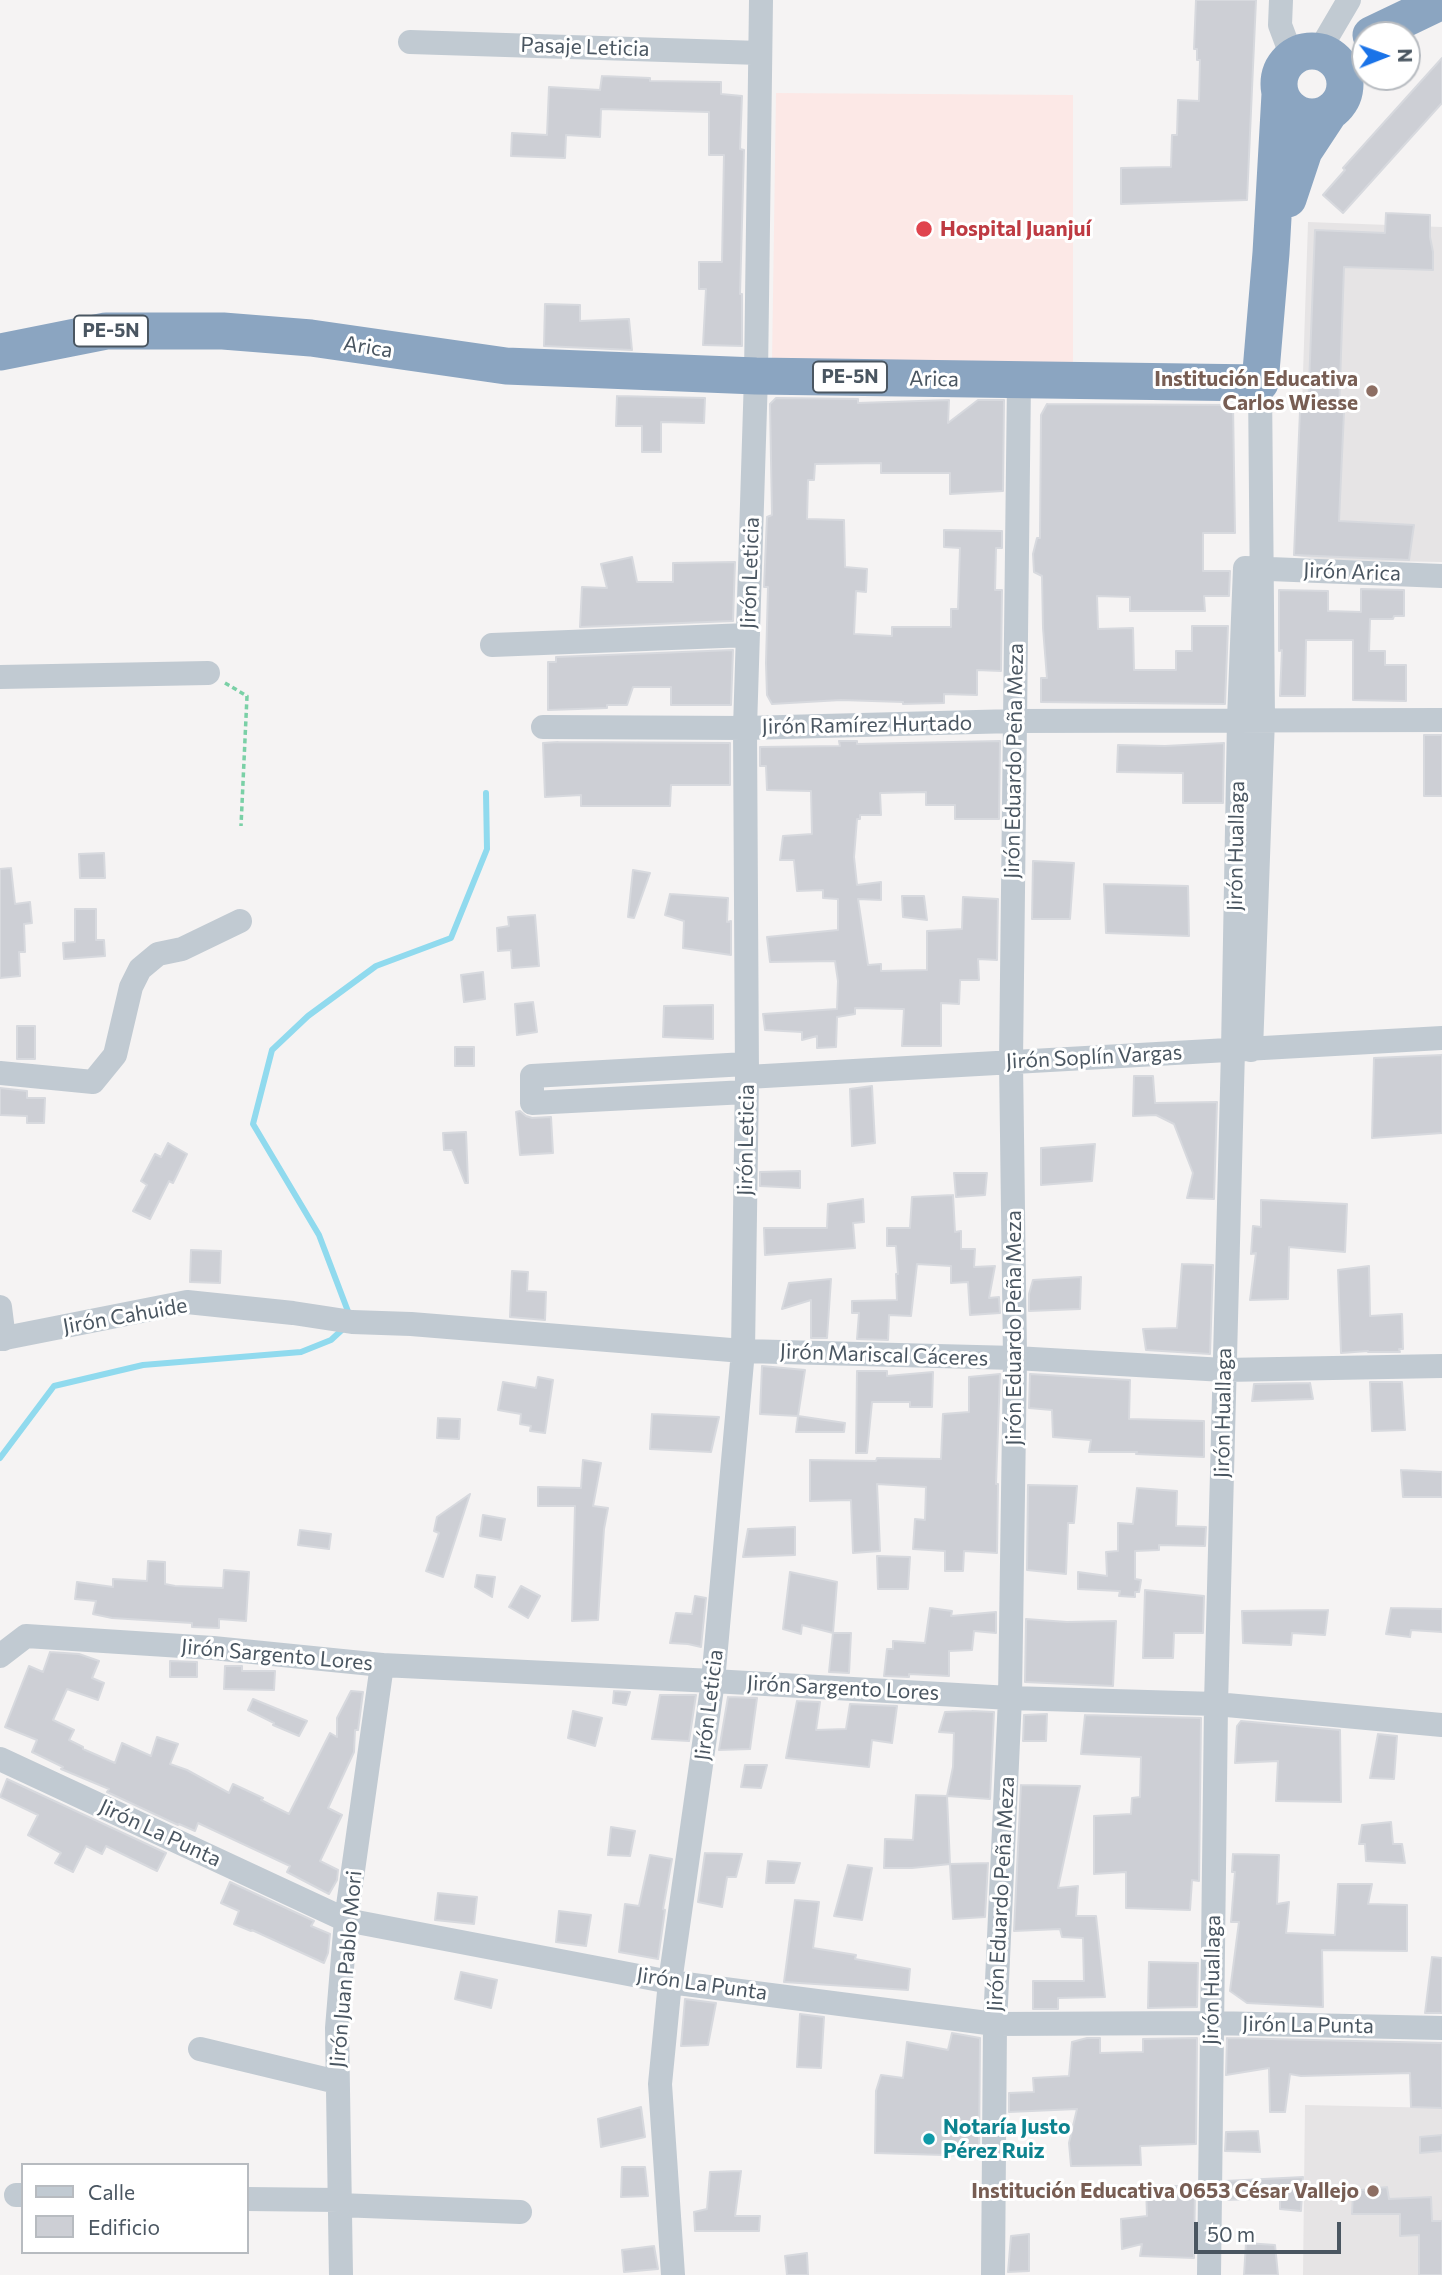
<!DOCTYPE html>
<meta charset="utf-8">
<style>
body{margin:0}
#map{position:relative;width:1442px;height:2275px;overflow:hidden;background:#f5f3f3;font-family:Commissioner,sans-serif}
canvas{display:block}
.legend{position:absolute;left:21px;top:2163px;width:228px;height:91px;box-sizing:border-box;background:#fff;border:2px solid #b7bbc0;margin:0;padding:9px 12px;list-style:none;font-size:21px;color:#4a5661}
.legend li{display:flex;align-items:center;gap:14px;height:35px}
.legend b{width:35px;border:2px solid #b7bbc0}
.north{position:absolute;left:1351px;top:21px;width:70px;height:70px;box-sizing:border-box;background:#fff;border:2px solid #b7bbc0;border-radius:50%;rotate:89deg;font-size:19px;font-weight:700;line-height:28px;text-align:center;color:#4a5661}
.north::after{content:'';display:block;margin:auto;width:24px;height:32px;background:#1a73e8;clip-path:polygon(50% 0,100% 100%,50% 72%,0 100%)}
.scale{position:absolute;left:1194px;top:2222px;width:147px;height:32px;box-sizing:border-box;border:4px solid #4a5661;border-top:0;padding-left:9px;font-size:21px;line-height:24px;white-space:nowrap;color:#4a5661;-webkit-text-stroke:5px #fff;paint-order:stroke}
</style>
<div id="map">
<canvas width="1442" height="2275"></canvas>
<ul class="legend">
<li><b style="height:9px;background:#c1cad2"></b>Calle</li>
<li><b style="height:19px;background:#cdcfd5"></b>Edificio</li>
</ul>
<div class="north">N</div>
<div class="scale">50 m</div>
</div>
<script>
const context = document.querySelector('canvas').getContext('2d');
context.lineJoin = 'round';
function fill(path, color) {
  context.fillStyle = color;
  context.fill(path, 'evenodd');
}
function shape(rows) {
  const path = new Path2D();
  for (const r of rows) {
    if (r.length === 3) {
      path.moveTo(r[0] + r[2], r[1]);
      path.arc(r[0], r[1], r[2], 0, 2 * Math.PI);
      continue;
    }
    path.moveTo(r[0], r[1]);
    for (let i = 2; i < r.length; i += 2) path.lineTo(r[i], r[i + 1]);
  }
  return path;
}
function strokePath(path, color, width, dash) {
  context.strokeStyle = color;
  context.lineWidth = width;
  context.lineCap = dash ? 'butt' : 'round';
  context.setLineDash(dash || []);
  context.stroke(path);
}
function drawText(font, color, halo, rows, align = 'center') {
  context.font = font + ' Commissioner,sans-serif';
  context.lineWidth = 6;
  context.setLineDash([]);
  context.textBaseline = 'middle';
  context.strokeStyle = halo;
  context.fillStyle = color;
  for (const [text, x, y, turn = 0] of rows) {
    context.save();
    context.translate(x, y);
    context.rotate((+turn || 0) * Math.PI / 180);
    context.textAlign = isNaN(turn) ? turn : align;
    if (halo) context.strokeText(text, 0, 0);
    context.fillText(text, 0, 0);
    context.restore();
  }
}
const education = shape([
 [1308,222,1442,227,1442,562,1325,560,1297,556],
 [1305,2105,1442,2108,1442,2275,1303,2275]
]);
const medical = shape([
 [776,93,1073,95,1073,362,772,363]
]);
const stream = shape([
 [349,1314,319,1235,253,1124,272,1050,308,1016,376,966,451,938,487,849,486,793],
 [0,1458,54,1386,143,1365,301,1352,331,1340,344,1328]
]);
const building = shape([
 [1196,0,1256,0,1247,200,1121,204,1121,168,1171,167,1172,135,1177,135,1178,100,1199,101,1200,60,1197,60,1197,49,1194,49,1196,0],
 [1442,58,1442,103,1343,213,1323,195,1345,170,1343,168,1442,58],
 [602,76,650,78,650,81,721,82,721,94,742,96,740,149,744,150,740,294,742,294,742,346,703,345,706,289,699,289,699,262,722,262,724,155,709,155,709,112,601,109,600,137,566,135,565,158,511,156,512,133,547,135,549,87,600,90,602,76],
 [1386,213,1430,215,1430,237,1433,252,1433,270,1344,267,1339,412,1344,412,1339,521,1414,525,1409,560,1294,555,1300,411,1308,411,1315,230,1385,233,1386,213],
 [545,304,580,305,580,321,629,319,632,350,544,346,545,304],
 [617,396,705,398,704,423,661,422,661,452,642,452,642,426,616,426,617,396],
 [776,398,858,399,858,403,949,400,948,423,978,400,1004,400,1003,491,950,494,950,473,881,473,881,463,815,464,814,480,808,480,807,519,844,520,845,567,867,569,866,592,856,591,854,634,892,636,892,627,951,627,951,609,958,609,960,548,944,547,944,530,1002,531,1002,548,996,548,995,590,1002,590,1001,671,977,670,977,695,944,694,944,703,903,704,903,702,841,700,772,704,767,695,766,663,768,587,764,587,767,517,772,515,770,404,776,398],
 [1047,404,1233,405,1235,533,1203,533,1203,571,1230,571,1229,596,1204,596,1205,611,1130,611,1130,597,1097,596,1098,629,1133,628,1134,670,1176,670,1176,651,1192,651,1192,626,1228,626,1225,704,1041,702,1041,678,1047,678,1043,628,1042,576,1034,572,1033,554,1037,538,1040,538,1041,415,1047,404],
 [632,557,637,582,673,582,673,563,735,562,733,621,580,627,582,587,607,588,601,564,632,557],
 [1361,589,1404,590,1404,616,1394,616,1393,619,1370,619,1369,651,1385,651,1385,665,1406,665,1406,701,1353,700,1353,640,1306,640,1305,696,1280,696,1282,650,1279,651,1279,590,1328,591,1328,611,1361,612,1361,589],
 [733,650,731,705,671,705,671,687,633,687,627,705,607,705,607,708,548,710,548,662,556,662,556,657,733,650],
 [1424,735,1442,735,1442,796,1424,796,1424,735],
 [839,741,857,741,857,744,1000,741,999,819,955,819,955,805,926,805,926,792,880,793,881,815,860,815,860,819,857,819,854,857,857,885,881,882,881,900,858,899,868,965,881,964,881,971,927,970,927,931,962,929,963,897,998,899,997,960,978,959,979,980,960,980,959,1004,941,1003,941,1046,902,1046,904,1009,855,1008,855,1014,837,1017,836,1047,817,1048,817,1036,802,1040,802,1032,765,1030,763,1014,837,1009,838,981,835,961,770,962,767,937,838,930,838,899,823,898,823,890,797,891,794,860,780,860,783,836,812,834,811,791,767,790,766,766,760,766,760,747,840,746,839,741],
 [558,742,730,743,730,785,671,785,670,806,581,806,581,795,545,797,543,743,558,742],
 [1224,743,1223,803,1183,803,1183,773,1117,772,1118,745,1165,746,1224,743],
 [104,853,105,878,80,878,79,854,104,853],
 [1033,861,1074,863,1070,919,1032,919,1033,861],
 [11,868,15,904,30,902,32,923,24,924,25,952,19,952,20,976,0,978,0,869,11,868],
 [633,870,650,873,634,918,628,917,633,870],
 [1104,884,1188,886,1189,936,1106,933,1104,884],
 [670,894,728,898,727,922,731,921,731,955,683,948,684,921,665,915,670,894],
 [902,896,924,896,927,920,903,917,902,896],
 [75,909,96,909,96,940,104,940,105,956,64,959,63,943,75,942,75,909],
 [535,915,539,966,512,968,511,950,498,951,497,928,509,926,508,917,535,915],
 [483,972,485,999,464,1002,461,975,483,972],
 [533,1002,537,1032,517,1035,515,1004,533,1002],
 [713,1005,713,1039,663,1037,664,1006,713,1005],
 [17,1026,35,1026,35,1059,17,1059,17,1026],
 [455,1047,474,1047,474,1066,455,1066,455,1047],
 [1442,1055,1442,1133,1372,1138,1374,1058,1442,1055],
 [1134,1076,1153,1076,1155,1103,1217,1102,1214,1199,1187,1198,1193,1173,1174,1124,1156,1115,1133,1116,1134,1076],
 [872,1086,875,1143,852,1146,850,1089,872,1086],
 [0,1088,27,1091,27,1098,45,1098,44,1123,27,1123,27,1116,0,1115,0,1088],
 [520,1111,526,1116,532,1118,551,1117,553,1153,520,1155,516,1112,520,1111],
 [466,1132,468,1183,465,1183,452,1150,444,1150,443,1133,466,1132],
 [168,1143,187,1154,173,1183,169,1181,150,1219,133,1211,147,1185,141,1181,155,1154,161,1157,168,1143],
 [1095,1144,1092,1181,1041,1185,1041,1148,1095,1144],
 [800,1171,800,1188,760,1186,760,1172,800,1171],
 [954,1173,987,1173,985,1195,956,1197,954,1173],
 [953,1195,955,1232,961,1231,961,1249,975,1249,974,1267,995,1266,989,1298,999,1297,1000,1313,970,1315,968,1282,951,1283,951,1266,917,1264,911,1316,889,1315,888,1340,857,1339,859,1313,852,1313,852,1301,897,1300,896,1274,898,1274,896,1246,887,1246,887,1228,910,1228,912,1197,953,1195],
 [863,1199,864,1222,853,1223,855,1248,765,1255,764,1228,827,1228,828,1204,863,1199],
 [1261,1200,1347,1204,1345,1252,1289,1247,1288,1299,1250,1300,1256,1253,1251,1254,1253,1226,1261,1227,1261,1200],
 [191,1250,221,1251,220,1283,190,1282,191,1250],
 [1182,1264,1213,1265,1210,1354,1146,1350,1143,1329,1177,1328,1182,1264],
 [1369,1266,1370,1316,1402,1314,1403,1349,1399,1349,1400,1352,1368,1352,1368,1351,1341,1353,1338,1270,1369,1266],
 [512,1271,528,1272,527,1291,546,1292,545,1320,510,1317,512,1271],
 [1081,1277,1080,1309,1029,1311,1029,1294,1033,1280,1081,1277],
 [831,1279,827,1338,811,1338,811,1300,782,1309,789,1283,831,1279],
 [762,1366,805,1370,798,1416,760,1414,762,1366],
 [857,1371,887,1371,887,1376,933,1372,932,1407,910,1407,910,1402,872,1402,867,1453,856,1453,857,1371],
 [1000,1374,996,1484,998,1484,997,1553,964,1551,963,1571,945,1571,945,1551,913,1549,915,1519,925,1520,926,1487,877,1484,880,1551,853,1553,851,1500,810,1501,810,1460,876,1461,877,1458,941,1459,943,1414,969,1412,969,1377,1000,1374],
 [1030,1374,1130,1380,1129,1419,1204,1421,1204,1457,1136,1454,1137,1452,1089,1452,1091,1440,1053,1437,1052,1410,1029,1408,1030,1374],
 [538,1377,553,1380,545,1433,530,1431,531,1426,520,1424,521,1414,498,1410,503,1382,536,1388,538,1377],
 [1370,1382,1402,1382,1405,1430,1372,1431,1370,1382],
 [1310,1383,1313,1399,1252,1401,1254,1384,1310,1383],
 [652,1414,719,1417,711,1452,650,1449,652,1414],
 [798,1416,845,1423,844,1432,796,1432,798,1416],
 [438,1418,460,1419,459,1439,437,1438,438,1418],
 [583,1460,601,1463,593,1506,608,1508,604,1529,598,1620,572,1621,575,1506,538,1506,538,1487,581,1488,583,1460],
 [1401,1470,1442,1472,1442,1497,1403,1497,1401,1470],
 [1028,1485,1077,1486,1074,1523,1068,1523,1066,1574,1027,1570,1028,1485],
 [1137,1488,1177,1491,1176,1526,1206,1527,1205,1546,1159,1545,1159,1550,1135,1551,1135,1579,1141,1580,1139,1592,1135,1592,1135,1597,1119,1596,1120,1591,1078,1589,1078,1572,1107,1576,1106,1552,1118,1551,1118,1523,1133,1524,1137,1488],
 [470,1494,443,1577,426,1571,439,1533,434,1531,437,1517,470,1494],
 [483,1515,505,1519,501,1540,480,1536,483,1515],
 [795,1527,795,1555,743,1557,748,1529,795,1527],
 [300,1530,331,1534,329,1549,298,1545,300,1530],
 [877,1556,910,1557,908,1589,878,1589,877,1556],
 [148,1561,165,1562,165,1584,175,1586,223,1588,224,1570,249,1572,246,1621,219,1619,219,1628,192,1627,192,1623,112,1618,93,1614,96,1601,75,1599,77,1582,113,1587,113,1579,147,1581,148,1561],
 [790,1572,837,1582,833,1633,802,1625,801,1634,783,1629,790,1572],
 [477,1575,495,1577,492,1597,475,1587,477,1575],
 [521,1586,540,1596,528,1618,509,1607,521,1586],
 [1145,1590,1204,1596,1203,1633,1174,1633,1173,1658,1143,1658,1145,1590],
 [695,1596,706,1598,701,1647,688,1644,670,1643,676,1613,692,1614,695,1596],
 [930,1608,952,1611,951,1616,996,1612,996,1633,974,1631,972,1650,949,1651,949,1676,909,1674,909,1677,884,1676,887,1649,893,1649,893,1641,925,1643,930,1608],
 [1391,1608,1442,1609,1442,1632,1411,1630,1410,1637,1386,1634,1391,1608],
 [1328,1610,1325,1635,1292,1633,1291,1645,1243,1643,1242,1611,1328,1610],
 [1026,1619,1067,1622,1116,1621,1113,1686,1025,1682,1026,1619],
 [833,1633,851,1633,849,1673,829,1672,833,1633],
 [50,1652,79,1654,99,1661,92,1678,104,1683,98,1700,67,1689,53,1720,74,1730,69,1740,83,1747,83,1749,115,1763,122,1743,151,1756,157,1737,178,1744,170,1764,187,1770,229,1793,233,1784,263,1798,261,1800,289,1814,330,1733,337,1737,337,1718,351,1691,363,1692,358,1730,355,1730,354,1752,328,1808,342,1815,320,1861,338,1870,337,1880,329,1894,287,1872,290,1866,198,1823,195,1831,179,1824,178,1825,107,1792,109,1789,61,1769,63,1767,32,1752,37,1740,5,1727,29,1666,43,1672,50,1652],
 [170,1661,197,1662,197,1677,170,1677,170,1661],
 [225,1666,242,1666,242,1671,275,1671,274,1690,224,1689,225,1666],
 [614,1691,630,1692,626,1705,613,1703,614,1691],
 [660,1695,696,1695,689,1741,652,1739,660,1695],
 [728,1697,757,1698,750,1749,719,1750,728,1697],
 [253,1699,307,1721,299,1736,273,1725,274,1723,248,1710,253,1699],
 [797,1701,820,1702,816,1730,846,1729,850,1704,897,1706,892,1743,872,1740,869,1767,786,1758,797,1701],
 [573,1711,602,1718,595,1746,568,1738,573,1711],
 [972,1711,994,1712,990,1799,947,1796,953,1767,954,1733,939,1732,945,1712,972,1711],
 [1047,1714,1046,1741,1023,1741,1024,1715,1047,1714],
 [1085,1715,1201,1718,1199,1881,1192,1880,1190,1910,1126,1908,1126,1872,1094,1874,1094,1816,1131,1814,1132,1798,1140,1797,1141,1757,1081,1754,1085,1715],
 [1241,1721,1340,1730,1341,1802,1276,1801,1278,1761,1235,1763,1237,1726,1241,1721],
 [1378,1734,1397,1736,1394,1779,1370,1778,1378,1734],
 [745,1765,767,1765,761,1788,741,1787,745,1765],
 [7,1779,166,1853,157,1871,106,1846,102,1854,86,1846,73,1872,55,1863,61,1853,28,1835,38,1815,0,1797,7,1779],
 [1021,1785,1080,1786,1058,1888,1078,1886,1076,1916,1096,1916,1105,1997,1058,1998,1058,2009,1033,2009,1033,1981,1084,1981,1083,1938,1062,1937,1060,1929,1014,1931,1021,1785],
 [916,1795,947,1796,950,1864,912,1868,884,1868,885,1839,913,1840,916,1795],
 [1391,1822,1393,1844,1402,1844,1405,1863,1366,1861,1365,1844,1359,1844,1362,1825,1391,1822],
 [611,1827,635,1831,630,1856,608,1855,611,1827],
 [705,1853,742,1854,736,1877,727,1877,722,1907,698,1902,705,1853],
 [1233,1854,1279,1855,1277,1904,1289,1902,1286,1933,1335,1935,1338,1884,1372,1884,1368,1904,1407,1905,1407,1951,1322,1950,1323,2007,1247,2003,1230,1991,1239,1922,1231,1922,1235,1872,1232,1872,1233,1854],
 [650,1855,672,1859,663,1909,665,1910,658,1959,619,1952,625,1904,639,1906,650,1855],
 [768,1861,800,1863,794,1883,766,1883,768,1861],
 [988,1863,985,1917,953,1919,950,1864,988,1863],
 [848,1865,872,1868,862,1920,834,1916,848,1865],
 [230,1882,314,1921,311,1926,330,1934,328,1953,324,1963,252,1930,251,1931,234,1924,239,1911,221,1903,230,1882],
 [438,1893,477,1897,474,1924,435,1920,438,1893],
 [795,1900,819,1902,813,1948,856,1955,855,1959,910,1969,908,1990,784,1982,795,1900],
 [559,1911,591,1915,586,1946,556,1942,559,1911],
 [1432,1957,1442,1958,1442,2013,1425,2013,1432,1957],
 [1149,1962,1198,1963,1197,2007,1148,2008,1149,1962],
 [461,1972,497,1980,491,2008,455,1999,461,1972],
 [685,1999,716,2003,708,2045,681,2046,685,1999],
 [800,2014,824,2017,821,2068,797,2067,800,2014],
 [952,2033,980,2038,979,2156,875,2153,876,2091,881,2075,903,2078,907,2042,948,2050,952,2033],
 [1087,2038,1100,2038,1100,2053,1143,2052,1143,2039,1197,2038,1196,2144,1140,2146,1141,2165,1071,2166,1069,2143,1077,2109,1009,2112,1009,2093,1034,2092,1033,2078,1069,2076,1072,2042,1087,2038],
 [1227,2038,1442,2043,1442,2108,1411,2107,1410,2073,1301,2076,1290,2074,1285,2112,1270,2112,1269,2068,1226,2075,1227,2038],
 [641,2107,645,2137,601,2147,598,2119,641,2107],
 [1258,2131,1260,2152,1225,2151,1226,2132,1258,2131],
 [1442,2135,1442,2151,1420,2153,1420,2137,1442,2135],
 [622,2167,645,2167,648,2196,621,2197,622,2167],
 [741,2171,735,2216,760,2216,759,2231,695,2231,694,2212,707,2209,710,2172,741,2171],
 [1303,2177,1301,2211,1280,2209,1280,2198,1225,2200,1225,2181,1303,2177],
 [1146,2186,1195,2186,1194,2258,1140,2256,1142,2244,1122,2249,1121,2219,1147,2216,1146,2186],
 [1387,2187,1389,2199,1431,2197,1432,2221,1442,2221,1442,2275,1419,2275,1419,2235,1400,2236,1400,2214,1352,2214,1353,2191,1387,2187],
 [1029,2234,1029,2271,1008,2272,1011,2236,1029,2234],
 [1246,2243,1275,2245,1278,2275,1244,2275,1246,2243],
 [654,2246,658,2269,624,2272,622,2250,654,2246],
 [807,2253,808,2275,787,2275,785,2256,807,2253]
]);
const path = shape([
 [225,683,247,696,241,826]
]);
const minor = shape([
 [1281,0,1280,25,1292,57],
 [410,42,760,53],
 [1319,51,1349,0],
 [492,645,748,635],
 [0,677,208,673],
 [543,727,745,728,1015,721,1442,720],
 [1251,1050,1263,719,1260,383],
 [0,1073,93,1082,115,1055,131,987,140,969,158,954,182,949,240,921],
 [747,1077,1442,1038],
 [746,1092,532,1103,532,1076,746,1064],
 [0,1307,4,1339],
 [0,1339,187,1302,293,1313,352,1322,411,1324,743,1351,1015,1358,1224,1370,1442,1366],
 [0,1656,26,1636,213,1648,382,1665,713,1681,1010,1698,1216,1704,1442,1725],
 [0,1759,346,1920,670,1982,995,2024,1211,2023,1442,2028],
 [200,2049,337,2082],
 [16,2195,23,2195],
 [247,2199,339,2200],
 [339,2205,520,2212],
 [341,2275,337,2028,346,1920,382,1665],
 [673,2275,660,2084,670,1982,713,1681,743,1351,747,1077,745,728,756,376,761,0],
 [993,2275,995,2024,1010,1698,1015,1358,1011,1061,1019,380],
 [1209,2275,1216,1704,1233,1050,1239,719,1245,568,1442,576]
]);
const highway = shape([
 [1371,35,1442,1],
 [1312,84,33],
 [1288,199,1304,151,1329,113],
 [0,352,106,331,223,331,311,338,506,366,756,376,1260,383,1271,253,1280,94]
]);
const markers = [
 [924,229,9,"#e0444e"],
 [1372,391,7,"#8d6e63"],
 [929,2139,7,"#0f9aa8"],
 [1373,2191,7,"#8d6e63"]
];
const shields = [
 [111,331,74],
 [850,377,74]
];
const shieldNames = [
 ["PE-5N",111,331],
 ["PE-5N",850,377]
];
const streetNames = [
 ["Pasaje Leticia",585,47,2],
 ["Arica",368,347,9],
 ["Arica",934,379,1],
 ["Jirón Arica",1352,572,2],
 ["Jirón Leticia",750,573,-88],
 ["Jirón Ramírez Hurtado",867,725,-1],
 ["Jirón Eduardo Peña Meza",1014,761,-89],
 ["Jirón Huallaga",1236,846,-89],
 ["Jirón Soplín Vargas",1094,1057,-3],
 ["Jirón Leticia",746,1140,-89],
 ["Jirón Cahuide",125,1316,-10],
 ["Jirón Eduardo Peña Meza",1014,1328,-90],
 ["Jirón Mariscal Cáceres",884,1355,2],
 ["Jirón Huallaga",1223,1413,-89],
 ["Jirón Sargento Lores",277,1655,5],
 ["Jirón Sargento Lores",843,1688,3],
 ["Jirón Leticia",709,1705,-83],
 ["Jirón La Punta",160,1833,25],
 ["Jirón Eduardo Peña Meza",1001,1894,-87],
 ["Jirón Juan Pablo Mori",346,1969,-85],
 ["Jirón Huallaga",1212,1980,-89],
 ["Jirón La Punta",702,1984,8],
 ["Jirón La Punta",1308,2025,1]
];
const healthNames = [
 ["Hospital Juanjuí",940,229]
];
const educationNames = [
 ["Institución Educativa",1358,379],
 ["Carlos Wiesse",1358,403],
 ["Institución Educativa 0653 César Vallejo",1359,2191]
];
const cultureNames = [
 ["Notaría Justo",943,2127],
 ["Pérez Ruiz",943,2151]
];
fill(education, '#e6e4e5');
fill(medical, '#fce8e6');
strokePath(stream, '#90daee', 6);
fill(building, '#cdcfd5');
strokePath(building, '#d7d9de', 2);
strokePath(path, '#7ad0a6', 3.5, [5, 3.5]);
strokePath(minor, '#c1cad2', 24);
strokePath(highway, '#8ba5c1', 37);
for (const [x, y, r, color] of markers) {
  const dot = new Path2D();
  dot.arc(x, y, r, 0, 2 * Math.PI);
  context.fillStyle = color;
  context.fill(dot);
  strokePath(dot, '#fff', 2.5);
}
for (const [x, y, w] of shields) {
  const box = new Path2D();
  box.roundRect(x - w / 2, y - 15.5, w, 31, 5);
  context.fillStyle = '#fff';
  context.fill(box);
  strokePath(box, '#4a5661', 2);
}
drawText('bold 19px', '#4a5661', null, shieldNames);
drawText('21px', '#4a5661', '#fff', streetNames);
drawText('bold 21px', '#be3a42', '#fff', healthNames, 'left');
drawText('bold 21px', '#785e54', '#fff', educationNames, 'right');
drawText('bold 21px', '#0d838f', '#fff', cultureNames, 'left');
</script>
